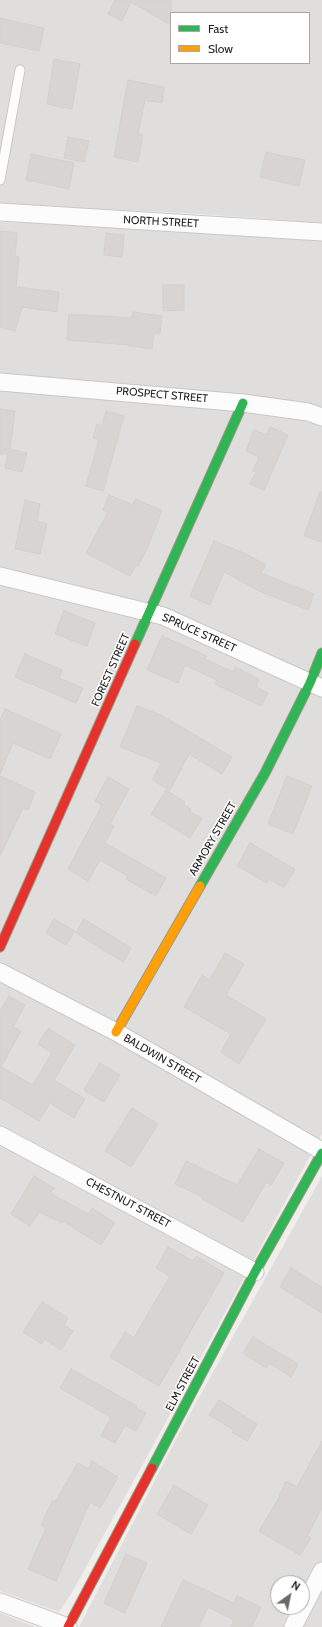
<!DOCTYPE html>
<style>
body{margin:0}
#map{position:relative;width:322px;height:1627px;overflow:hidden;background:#f0eeeb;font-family:Cabin,sans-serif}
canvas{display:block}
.legend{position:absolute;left:170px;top:12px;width:140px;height:52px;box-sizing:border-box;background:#fff;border:1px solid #a7a7a7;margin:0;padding:5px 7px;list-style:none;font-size:12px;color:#222}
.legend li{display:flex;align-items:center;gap:8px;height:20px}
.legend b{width:20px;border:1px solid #a7a7a7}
.north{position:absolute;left:270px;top:1575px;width:40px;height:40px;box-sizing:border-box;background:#fff;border:1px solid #a7a7a7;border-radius:50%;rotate:33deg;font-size:11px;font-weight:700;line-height:16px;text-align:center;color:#222}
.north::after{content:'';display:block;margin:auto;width:14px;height:18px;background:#6a6968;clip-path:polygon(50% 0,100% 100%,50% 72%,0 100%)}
</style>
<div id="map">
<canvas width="322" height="1627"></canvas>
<ul class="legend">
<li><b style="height:5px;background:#30b455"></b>Fast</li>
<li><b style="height:5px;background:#ff9f0a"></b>Slow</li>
</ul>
<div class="north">N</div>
</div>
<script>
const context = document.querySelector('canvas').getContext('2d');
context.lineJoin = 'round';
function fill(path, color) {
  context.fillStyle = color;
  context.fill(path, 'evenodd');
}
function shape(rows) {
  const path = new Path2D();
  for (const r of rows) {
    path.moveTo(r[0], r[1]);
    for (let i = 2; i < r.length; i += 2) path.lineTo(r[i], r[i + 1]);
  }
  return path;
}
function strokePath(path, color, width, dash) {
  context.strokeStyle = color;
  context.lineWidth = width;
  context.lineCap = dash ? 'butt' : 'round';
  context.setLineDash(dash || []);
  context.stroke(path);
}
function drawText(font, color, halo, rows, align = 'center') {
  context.font = font + ' Cabin,sans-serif';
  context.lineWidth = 3;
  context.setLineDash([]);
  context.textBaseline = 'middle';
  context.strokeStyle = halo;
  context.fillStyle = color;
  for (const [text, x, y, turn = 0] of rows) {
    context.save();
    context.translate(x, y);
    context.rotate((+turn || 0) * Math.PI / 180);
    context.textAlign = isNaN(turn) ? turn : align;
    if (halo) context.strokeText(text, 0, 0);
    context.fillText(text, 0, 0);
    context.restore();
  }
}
const residential = shape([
 [0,0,322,0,322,224,272,219,169,212,39,207,0,204],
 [171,13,309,13,309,63,171,63],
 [0,222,176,228,296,236,322,241,322,1134,143,1464,71,1594,59,1612,0,1591],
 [322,1176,322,1627,79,1627,181,1430],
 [278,1583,302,1583,302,1607,278,1607],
 [0,1613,36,1627,0,1627]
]);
const building = shape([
 [115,0,171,0,171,25,131,2,122,21,108,14,115,0],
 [0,18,44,28,39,51,0,43,0,18],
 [54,59,80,64,72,109,47,104,54,59],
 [128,80,164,87,162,103,145,100,138,134,143,135,138,162,114,157,128,80],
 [68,137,89,141,84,162,64,158,68,137],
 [266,152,305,160,299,186,260,177,266,152],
 [31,154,74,163,69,189,26,180,31,154],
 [0,231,17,233,15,256,19,257,16,287,59,292,57,312,22,307,15,331,0,327,0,231],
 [106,233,124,235,122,257,104,255,106,233],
 [163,285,184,285,184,310,163,311,163,285],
 [133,312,162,316,160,334,154,333,152,349,129,346,129,345,67,340,69,314,132,318,133,312],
 [0,409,15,411,10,449,27,453,22,472,5,468,8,454,0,454,0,409],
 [106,411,124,416,103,491,86,486,99,439,93,438,97,424,102,426,106,411],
 [270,427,288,435,264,490,250,484,256,472,253,471,259,457,246,451,254,430,267,435,270,427],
 [320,492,322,492,322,542,304,536,320,492],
 [109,495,133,505,135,499,162,510,147,549,138,566,136,565,130,576,86,553,108,512,103,510,109,495],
 [25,500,40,504,37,521,47,524,40,554,15,549,25,500],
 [214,541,246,554,266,565,261,573,314,594,308,610,259,591,224,572,210,605,190,596,214,541],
 [64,611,95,623,87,646,55,634,64,611],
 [162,636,207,656,205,659,233,672,235,667,259,679,256,687,268,693,261,706,215,684,217,680,185,665,178,683,147,670,162,636],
 [25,654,62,670,59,678,83,688,76,703,15,677,25,654],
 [137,706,161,715,232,757,222,774,189,754,170,790,152,780,161,763,120,747,137,706],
 [5,709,61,734,50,759,13,743,0,774,0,720,5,709],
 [0,776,35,792,28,810,23,808,0,856,0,776],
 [287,776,312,786,293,834,268,824,287,776],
 [108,777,129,789,110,824,114,826,105,843,166,878,156,896,126,879,128,876,100,860,88,881,68,869,102,805,95,801,108,777],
 [166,790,185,802,184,805,191,809,190,812,202,818,190,838,151,814,166,790],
 [250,843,295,869,284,888,269,879,267,883,237,866,250,843],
 [54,919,75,931,66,945,46,933,54,919],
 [84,919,131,948,123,962,76,933,84,919],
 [225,953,244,964,226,995,266,1019,239,1064,221,1052,231,1034,184,1007,202,975,210,980,225,953],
 [9,996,25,1005,13,1027,21,1031,1,1067,33,1085,52,1053,38,1044,48,1028,75,1045,54,1080,85,1099,74,1118,50,1103,39,1121,0,1098,0,1011,9,996],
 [100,1063,120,1075,104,1102,84,1090,100,1063],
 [132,1108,158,1124,131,1167,105,1151,132,1108],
 [259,1149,284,1163,271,1185,266,1182,243,1222,202,1199,203,1197,175,1184,186,1161,237,1185,259,1149],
 [34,1176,54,1188,50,1193,88,1214,92,1208,115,1223,101,1245,63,1221,62,1223,39,1212,30,1226,11,1214,34,1176],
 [168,1247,193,1261,196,1256,224,1273,159,1386,110,1357,125,1332,134,1338,170,1276,156,1268,168,1247],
 [291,1268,322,1287,322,1313,280,1287,291,1268],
 [42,1302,68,1318,64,1325,73,1331,61,1350,44,1339,42,1344,23,1332,42,1302],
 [253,1337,298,1364,291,1377,269,1363,266,1368,243,1353,253,1337],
 [71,1369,137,1406,136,1408,146,1413,136,1431,125,1425,115,1443,101,1436,111,1417,60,1388,71,1369],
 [219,1400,257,1424,247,1441,232,1432,234,1430,209,1415,219,1400],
 [322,1441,322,1508,307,1536,311,1538,300,1555,259,1531,280,1496,279,1496,286,1481,297,1487,322,1441],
 [92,1461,118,1477,100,1508,90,1502,56,1581,28,1569,46,1528,41,1526,52,1501,55,1502,78,1463,88,1469,92,1461],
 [174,1485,208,1505,191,1534,157,1514,174,1485],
 [126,1554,147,1563,125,1613,104,1603,126,1554],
 [183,1580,234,1603,237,1596,261,1607,252,1627,231,1627,234,1620,208,1607,199,1627,161,1627,183,1580]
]);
const lane = shape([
 [0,180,20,70]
]);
const street = shape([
 [0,212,322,232],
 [0,382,243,403,308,412,322,417],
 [0,576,163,616,322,688],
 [0,972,116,1032,322,1151],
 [0,1135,255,1272],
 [0,1602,68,1627],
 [293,1627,322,1571]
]);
const fast = shape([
 [135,644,243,403],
 [200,886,265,773,310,683,322,653],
 [152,1468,255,1272,322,1153]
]);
const slow = shape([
 [116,1032,200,886]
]);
const jam = shape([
 [0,947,135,644],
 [68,1627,152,1468]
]);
const streetNames = [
 ["NORTH STREET",161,222,3],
 ["PROSPECT STREET",162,395,5],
 ["SPRUCE STREET",199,633,24],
 ["FOREST STREET",111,670,-66],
 ["ARMORY STREET",213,839,-60],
 ["BALDWIN STREET",162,1059,30],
 ["CHESTNUT STREET",128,1203,28],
 ["ELM STREET",183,1384,-62]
];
fill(residential, '#dfdedc');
fill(building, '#d7d4d2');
strokePath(building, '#d3d0cc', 1);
strokePath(lane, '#c9c8c7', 11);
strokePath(street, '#c9c8c7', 19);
strokePath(fast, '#999a82', 11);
strokePath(slow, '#999a82', 11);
strokePath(jam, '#999a82', 11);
strokePath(lane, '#fdfcfc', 9);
strokePath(street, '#fdfcfc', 17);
strokePath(fast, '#30b455', 9);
strokePath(slow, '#ff9f0a', 9);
strokePath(jam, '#e5322d', 9);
drawText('11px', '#222', '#fff', streetNames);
</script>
